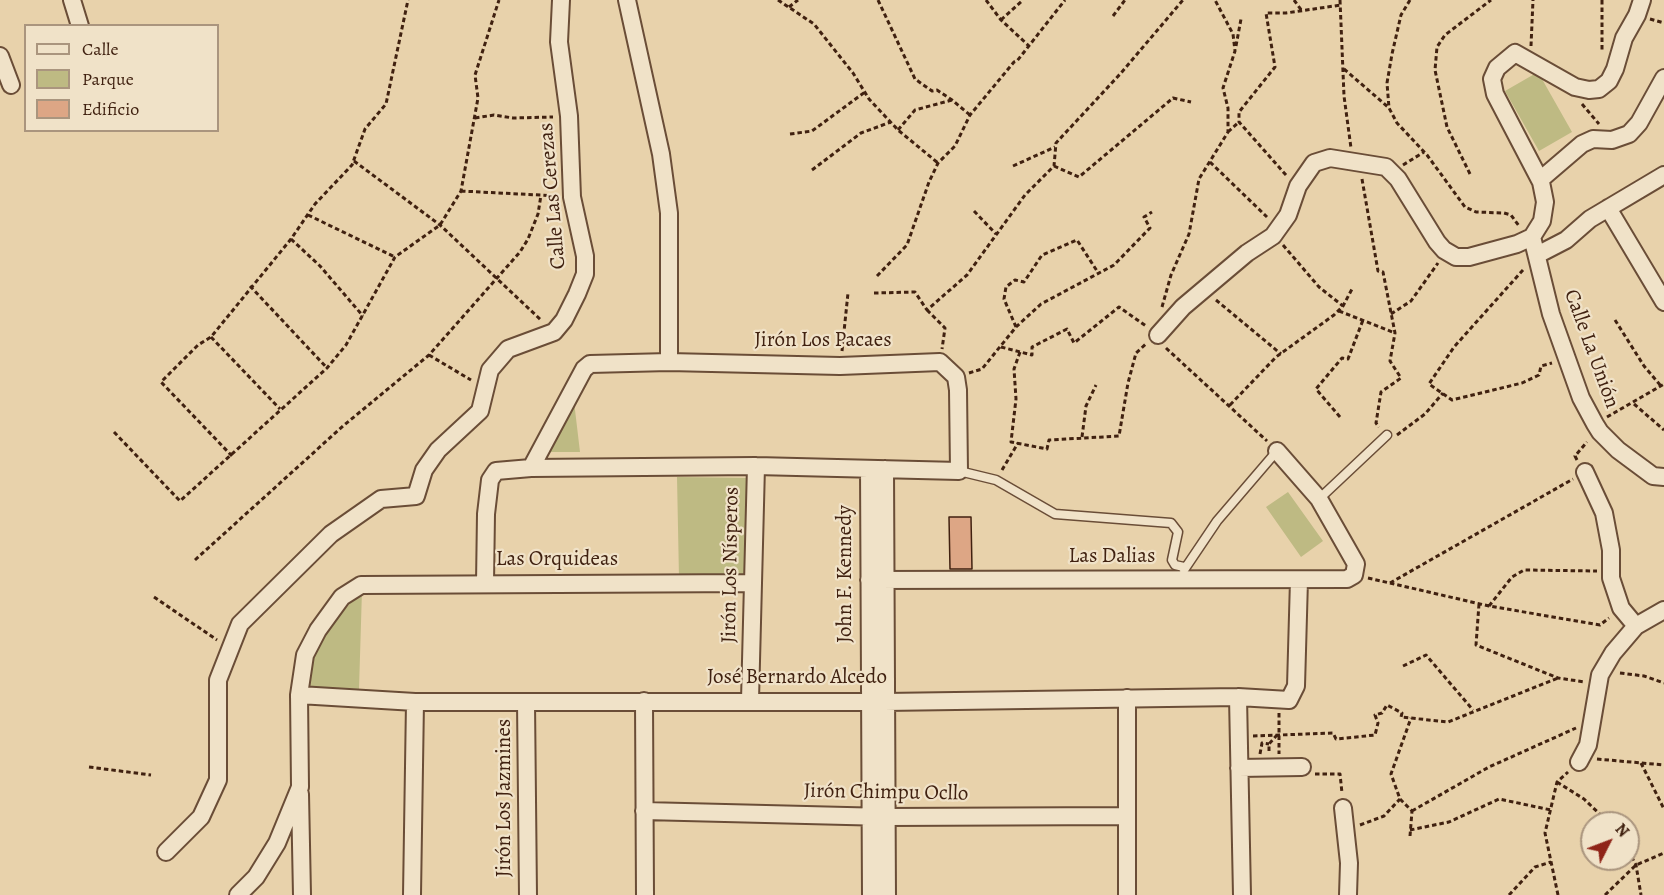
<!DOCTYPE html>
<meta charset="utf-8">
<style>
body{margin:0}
#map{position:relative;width:1664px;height:895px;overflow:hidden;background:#e8d2ab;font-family:Alegreya,serif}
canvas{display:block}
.legend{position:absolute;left:24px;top:24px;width:195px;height:108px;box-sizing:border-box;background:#f0e2c8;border:2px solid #aa957e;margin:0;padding:8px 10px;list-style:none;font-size:18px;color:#402110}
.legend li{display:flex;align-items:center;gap:12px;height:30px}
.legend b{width:30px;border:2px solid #aa957e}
.north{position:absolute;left:1580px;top:811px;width:60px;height:60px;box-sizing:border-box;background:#f0e2c8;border:2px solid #aa957e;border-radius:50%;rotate:48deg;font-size:16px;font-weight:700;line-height:24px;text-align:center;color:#402110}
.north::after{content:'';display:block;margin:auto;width:21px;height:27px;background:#8f2418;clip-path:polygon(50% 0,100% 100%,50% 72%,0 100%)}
</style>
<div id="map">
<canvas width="1664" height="895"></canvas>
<ul class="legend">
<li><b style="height:8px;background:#f0e2c8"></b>Calle</li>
<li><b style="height:16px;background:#beba83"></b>Parque</li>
<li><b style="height:16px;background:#dda685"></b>Edificio</li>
</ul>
<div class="north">N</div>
</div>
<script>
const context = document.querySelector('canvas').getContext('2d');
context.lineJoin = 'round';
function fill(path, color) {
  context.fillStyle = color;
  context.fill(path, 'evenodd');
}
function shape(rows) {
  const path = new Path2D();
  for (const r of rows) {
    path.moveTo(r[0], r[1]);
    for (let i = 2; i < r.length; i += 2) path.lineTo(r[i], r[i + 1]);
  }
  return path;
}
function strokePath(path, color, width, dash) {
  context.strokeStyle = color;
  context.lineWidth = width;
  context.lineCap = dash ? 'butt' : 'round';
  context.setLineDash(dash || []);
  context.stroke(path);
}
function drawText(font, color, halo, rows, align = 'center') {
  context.font = font + ' Alegreya,serif';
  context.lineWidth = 4.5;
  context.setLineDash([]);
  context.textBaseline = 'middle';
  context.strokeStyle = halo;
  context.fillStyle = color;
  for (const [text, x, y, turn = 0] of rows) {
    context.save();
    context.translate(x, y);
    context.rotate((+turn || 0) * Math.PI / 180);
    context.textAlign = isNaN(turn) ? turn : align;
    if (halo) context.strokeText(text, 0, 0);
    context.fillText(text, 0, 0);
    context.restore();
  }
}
const green = shape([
 [1538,72,1572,132,1539,151,1505,91],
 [573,393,580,452,540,452],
 [677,477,752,478,751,577,679,578],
 [1288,492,1323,541,1301,557,1266,507],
 [362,590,359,689,304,687,316,642]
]);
const building = shape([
 [949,517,971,517,972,569,950,569,949,517]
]);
const path = shape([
 [778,0,814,24,853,73,869,99,898,130,938,163],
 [878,0,915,79,932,91,937,90,952,100,970,115],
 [986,0,1001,20,1029,46],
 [1294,0,1302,11],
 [1340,0,1344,96,1351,148],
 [1410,0,1401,15,1392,54,1387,83,1389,108,1397,123,1427,155,1465,207,1476,212,1504,213,1511,215,1519,226],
 [1602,0,1602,52],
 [789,7,798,0],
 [1113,16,1125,0],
 [1650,19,1664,23],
 [1001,20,1023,0],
 [1236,46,1241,19],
 [1531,46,1533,0],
 [1344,69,1388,107],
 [1582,104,1599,124],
 [475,118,494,115,513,118,553,117],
 [898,130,915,110,952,100],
 [1228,132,1239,122],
 [790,134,812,131,865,92],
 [354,161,440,225,542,321],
 [1210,162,1267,217],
 [1403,165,1424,152],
 [1013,166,1055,147],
 [1054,166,1079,177,1173,98,1191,102],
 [812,170,861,133,891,122],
 [1470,174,1447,127,1435,70,1437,47,1445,35,1491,0],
 [1286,175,1239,122,1239,112,1275,67,1266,13,1286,13,1341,5],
 [1362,179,1378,271,1383,272,1395,333,1390,361,1401,378,1381,392,1376,423,1379,427],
 [461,191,558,196],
 [974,211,996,234],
 [308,215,395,257],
 [291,239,320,266,363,316],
 [1283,245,1319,287,1343,306],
 [1523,270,1454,347,1429,384,1452,400,1522,383,1539,375,1541,366,1552,363],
 [877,276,907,245,929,182,938,163,955,146,970,115,1014,62,1017,61,1065,0],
 [250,286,327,368],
 [874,293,915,292,927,310,967,275,1025,195,1054,166,1056,143,1121,73,1183,0],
 [1216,300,1281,354],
 [1162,307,1171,275,1189,234,1199,179,1228,132,1228,108,1223,88,1235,51,1233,34,1215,0],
 [927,310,945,328,942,349],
 [1339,311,1395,333],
 [1391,314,1411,301,1438,263],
 [1615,320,1644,366,1661,386],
 [1016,327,1004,299,1006,287,1015,280,1024,282,1042,255,1077,240,1099,274],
 [211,337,280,409],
 [1001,347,1032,355,1032,347,1067,329,1074,343,1119,307,1146,326],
 [1166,348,1267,441],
 [842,351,848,293],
 [1020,352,1014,369,1016,399,1011,442,1047,449,1049,440,1119,436,1128,383,1136,353,1147,343],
 [429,355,471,380],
 [969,373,982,369,1016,327,1041,304,1114,265,1150,228,1144,217,1152,212],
 [1634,404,1664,430],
 [1230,405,1276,357,1334,315,1343,306,1352,289],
 [1340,417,1316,389,1342,358,1348,359,1363,320],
 [1607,417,1664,384],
 [114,432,180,501,327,368,346,345,395,257,440,225,461,191,478,98,475,75,499,0],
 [1397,435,1425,414,1443,393],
 [1082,437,1086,406,1096,385],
 [232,456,161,382,198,345,211,337,291,239,315,204,352,165,365,129,386,104,408,0],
 [1577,460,1575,456,1587,442],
 [1002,470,1018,443],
 [195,560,343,426,429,355,520,252,528,239,538,214,541,195],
 [1368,578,1489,606,1600,625,1609,618],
 [1390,583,1573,479],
 [154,597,217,640],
 [1479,604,1476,645,1558,678,1585,682],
 [1489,606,1512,577,1524,570,1597,571],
 [1403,666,1426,655,1473,710],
 [1620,673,1644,676,1664,683],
 [1279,713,1279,754],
 [1253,736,1333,733,1336,739,1375,735,1378,723,1375,715,1382,713,1387,705,1402,713,1401,717,1448,722,1558,678],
 [1269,751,1269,744,1277,735],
 [1260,754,1262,743,1269,744],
 [1597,759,1664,765],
 [1641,763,1664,809],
 [89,767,151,775],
 [1315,774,1340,774,1342,793],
 [1557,782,1584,799,1609,823],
 [1412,811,1489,767,1576,728],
 [1360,825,1384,816,1400,799],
 [1410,830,1449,822,1499,799,1551,810],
 [1410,836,1412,811,1400,799,1391,774,1411,718],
 [1628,850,1636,865,1641,895],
 [1509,895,1535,867,1551,862],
 [1558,895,1545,833,1557,782,1568,772],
 [1605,895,1636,865,1664,853]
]);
const service = shape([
 [959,471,996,480,1055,514,1171,523,1178,532,1172,560,1175,565,1184,567],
 [1319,499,1387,435],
 [1184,570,1217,521,1277,451]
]);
const minor = shape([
 [72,0,80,26],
 [627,0,661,154,669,213,669,362],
 [0,56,11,85],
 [1540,180,1582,144,1593,139,1612,140,1629,134,1639,123,1664,78],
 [1608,208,1664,302],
 [1532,237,1551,314,1581,398,1595,424,1600,432,1618,450,1653,476,1664,477],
 [1537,255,1566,240,1590,219,1664,175],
 [1158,335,1183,307,1247,253,1273,236,1288,215,1298,186,1314,163,1330,158,1386,167,1398,179,1437,242,1444,250,1456,257,1469,257,1517,244,1532,237,1542,221,1545,202,1541,182,1495,94,1492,79,1497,68,1515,53,1575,87,1589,90,1599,89,1609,81,1615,69,1624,38,1637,15,1642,0],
 [869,469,871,895],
 [885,469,887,895],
 [1585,472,1604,513,1611,550,1611,578,1621,608,1636,626],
 [869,580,1347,579,1354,575,1356,564,1319,499,1277,451],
 [485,583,486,514,490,480,496,471,531,468,756,466,959,471,958,390,956,377,940,362,840,366,669,362,590,364,584,369,531,468],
 [299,695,415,702,885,702,1238,697,1289,700,1296,686,1299,580],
 [1238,697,1242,895],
 [750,700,756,466],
 [644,701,645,895],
 [526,702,528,895],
 [1579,762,1588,745,1600,675,1613,653,1636,626,1664,610],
 [1239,768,1302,767],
 [300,794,302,895],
 [1343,808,1349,863,1348,895],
 [644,811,887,817,1127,816],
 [166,852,201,817,218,780,218,680,240,624,331,534,381,499,416,496,424,470,438,450,480,411,490,370,508,349,554,332,564,320,577,294,585,274,585,256,572,197,569,116,559,42,561,0],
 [238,895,256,877,277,843,300,787,299,695,305,655,318,630,342,597,361,585,753,583],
 [412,895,415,702],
 [1127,895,1127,698]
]);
const streetNames = [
 ["Calle Las Cerezas",553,196,-95],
 ["Jirón Los Pacaes",823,341],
 ["Calle La Unión",1591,349,70],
 ["Las Dalias",1112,557],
 ["Las Orquideas",557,560],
 ["Jirón Los Nísperos",731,565,-89],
 ["John F. Kennedy",846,574,-90],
 ["José Bernardo Alcedo",797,678],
 ["Jirón Chimpu Ocllo",886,793,1],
 ["Jirón Los Jazmines",505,798,-90]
];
fill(green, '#beba83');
fill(building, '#dda685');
strokePath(building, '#402110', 1.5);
strokePath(service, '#6a4d37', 11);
strokePath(minor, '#6a4d37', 20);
strokePath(path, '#402110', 3, [4.5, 3]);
strokePath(service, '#f0e2c8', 8);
strokePath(minor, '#f0e2c8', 16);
drawText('21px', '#402110', '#f0e2c8', streetNames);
</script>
